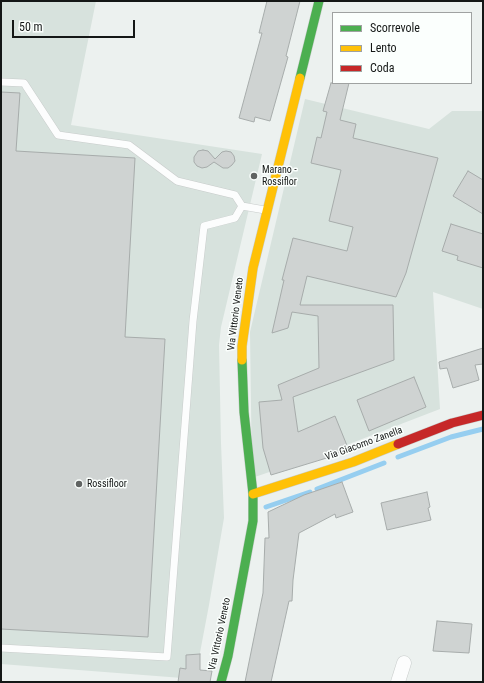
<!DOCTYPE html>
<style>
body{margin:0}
#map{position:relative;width:484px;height:683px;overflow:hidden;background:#ecf1ef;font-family:"Roboto Condensed",sans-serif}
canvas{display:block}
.frame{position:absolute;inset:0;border:2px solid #141716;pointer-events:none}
.legend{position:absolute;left:332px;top:12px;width:140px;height:72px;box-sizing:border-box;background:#fbfffd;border:1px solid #9fa2a1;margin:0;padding:5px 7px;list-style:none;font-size:12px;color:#141716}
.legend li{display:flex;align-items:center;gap:8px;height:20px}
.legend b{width:20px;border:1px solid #9fa2a1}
.scale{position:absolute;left:12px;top:20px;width:123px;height:18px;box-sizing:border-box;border:2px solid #141716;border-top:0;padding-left:5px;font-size:12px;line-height:14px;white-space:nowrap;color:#141716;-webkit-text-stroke:3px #fbfffd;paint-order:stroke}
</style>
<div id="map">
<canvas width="484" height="683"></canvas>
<div class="frame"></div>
<ul class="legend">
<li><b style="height:5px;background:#4caf50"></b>Scorrevole</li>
<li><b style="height:5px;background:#ffc107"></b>Lento</li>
<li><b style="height:5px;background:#c62828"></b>Coda</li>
</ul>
<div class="scale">50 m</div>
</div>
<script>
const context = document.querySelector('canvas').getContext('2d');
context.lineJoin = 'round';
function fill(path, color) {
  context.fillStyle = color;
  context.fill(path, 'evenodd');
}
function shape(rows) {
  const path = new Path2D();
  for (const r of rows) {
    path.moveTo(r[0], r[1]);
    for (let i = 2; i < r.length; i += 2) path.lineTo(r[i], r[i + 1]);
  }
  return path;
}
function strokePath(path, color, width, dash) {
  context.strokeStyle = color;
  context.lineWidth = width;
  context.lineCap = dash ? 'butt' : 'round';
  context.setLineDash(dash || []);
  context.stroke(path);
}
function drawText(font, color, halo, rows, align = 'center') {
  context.font = font + ' "Roboto Condensed",sans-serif';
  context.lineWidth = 3;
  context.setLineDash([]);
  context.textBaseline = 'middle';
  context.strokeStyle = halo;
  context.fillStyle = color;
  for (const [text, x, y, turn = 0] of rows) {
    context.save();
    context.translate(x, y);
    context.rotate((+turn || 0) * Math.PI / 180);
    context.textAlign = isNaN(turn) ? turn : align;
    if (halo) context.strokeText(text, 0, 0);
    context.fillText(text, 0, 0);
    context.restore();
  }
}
const built = shape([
 [1,1,96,1,71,125,262,154,221,327,219,345,221,443,224,518,209,605,195,679,1,664],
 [305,99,429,129,452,111,483,111,483,309,433,292,440,409,336,449,252,478,250,332]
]);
const stream = shape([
 [398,457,451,437,483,429],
 [317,489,384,463],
 [266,507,310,492]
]);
const building = shape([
 [267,1,300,1,286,56,288,57,270,121,255,117,254,122,239,118,262,33,259,33,267,1],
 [331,83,349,83,340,120,356,124,353,138,438,158,406,273,396,297,307,276,300,305,393,305,394,360,293,397,298,432,335,416,348,448,330,457,271,475,263,448,259,402,282,400,278,385,319,368,318,316,292,312,288,328,272,333,284,280,282,280,293,238,347,251,353,227,329,221,341,170,311,163,317,137,321,138,327,112,323,111,331,83],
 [1,92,20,93,16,151,135,158,125,337,165,339,148,637,1,629,1,92],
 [203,150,208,151,215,159,222,152,226,151,231,152,234,156,235,161,232,165,228,168,223,168,214,162,207,167,202,168,197,166,194,162,194,157,198,151,203,150],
 [468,171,483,180,483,214,453,196,468,171],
 [451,224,483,234,483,268,457,260,458,256,442,251,451,224],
 [483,348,483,364,475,365,479,380,453,388,447,368,440,369,439,362,483,348],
 [414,377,426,407,369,431,357,400,414,377],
 [342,482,353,512,336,518,335,514,299,533,293,580,292,601,289,601,271,682,245,682,263,593,265,538,269,538,268,512,304,495,342,482],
 [427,492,430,507,428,508,431,520,387,530,381,503,427,492],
 [437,621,472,624,469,653,433,651,437,621],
 [200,654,200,670,212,671,210,682,178,682,180,668,186,669,186,655,200,654]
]);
const lane = shape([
 [1,82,24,83,58,135,129,145,177,181,235,195,242,206,265,210],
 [1,648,167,657,193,321,204,226,235,218,242,206]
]);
const street = shape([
 [398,682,404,663]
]);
const fast = shape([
 [300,78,319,1],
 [221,682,228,656,253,521,253,494,244,412,242,360]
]);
const slow = shape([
 [242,360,242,346,253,268,300,78],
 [253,494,353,462,398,444]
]);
const jam = shape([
 [398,444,452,423,483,415]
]);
const markers = [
 [254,176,4,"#606362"],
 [79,484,4,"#606362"]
];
const poiNames = [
 ["Marano -",262,170],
 ["Rossiflor",262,182],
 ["Rossifloor",87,484]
];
const streetNames = [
 ["Via Vittorio Veneto",236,314,-83],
 ["Via Giacomo Zanella",364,444,-20],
 ["Via Vittorio Veneto",220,634,-78]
];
fill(built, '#d7e2dd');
strokePath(stream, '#96cef0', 5);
fill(building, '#cfd3d2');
strokePath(building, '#a7acab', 1);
strokePath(lane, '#c8cccb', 8);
strokePath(street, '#c8cccb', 15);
strokePath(fast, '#c8cccb', 10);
strokePath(slow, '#c8cccb', 10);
strokePath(jam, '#c8cccb', 10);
strokePath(lane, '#fcfdfd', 7);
strokePath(street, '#fcfdfd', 14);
strokePath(fast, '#4caf50', 9);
strokePath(slow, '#ffc107', 9);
strokePath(jam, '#c62828', 9);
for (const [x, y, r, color] of markers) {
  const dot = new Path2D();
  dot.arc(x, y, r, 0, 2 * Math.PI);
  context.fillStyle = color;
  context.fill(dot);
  strokePath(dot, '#fbfffd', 1.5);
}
drawText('10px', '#141716', '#fbfffd', poiNames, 'left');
drawText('10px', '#141716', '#fbfffd', streetNames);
</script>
